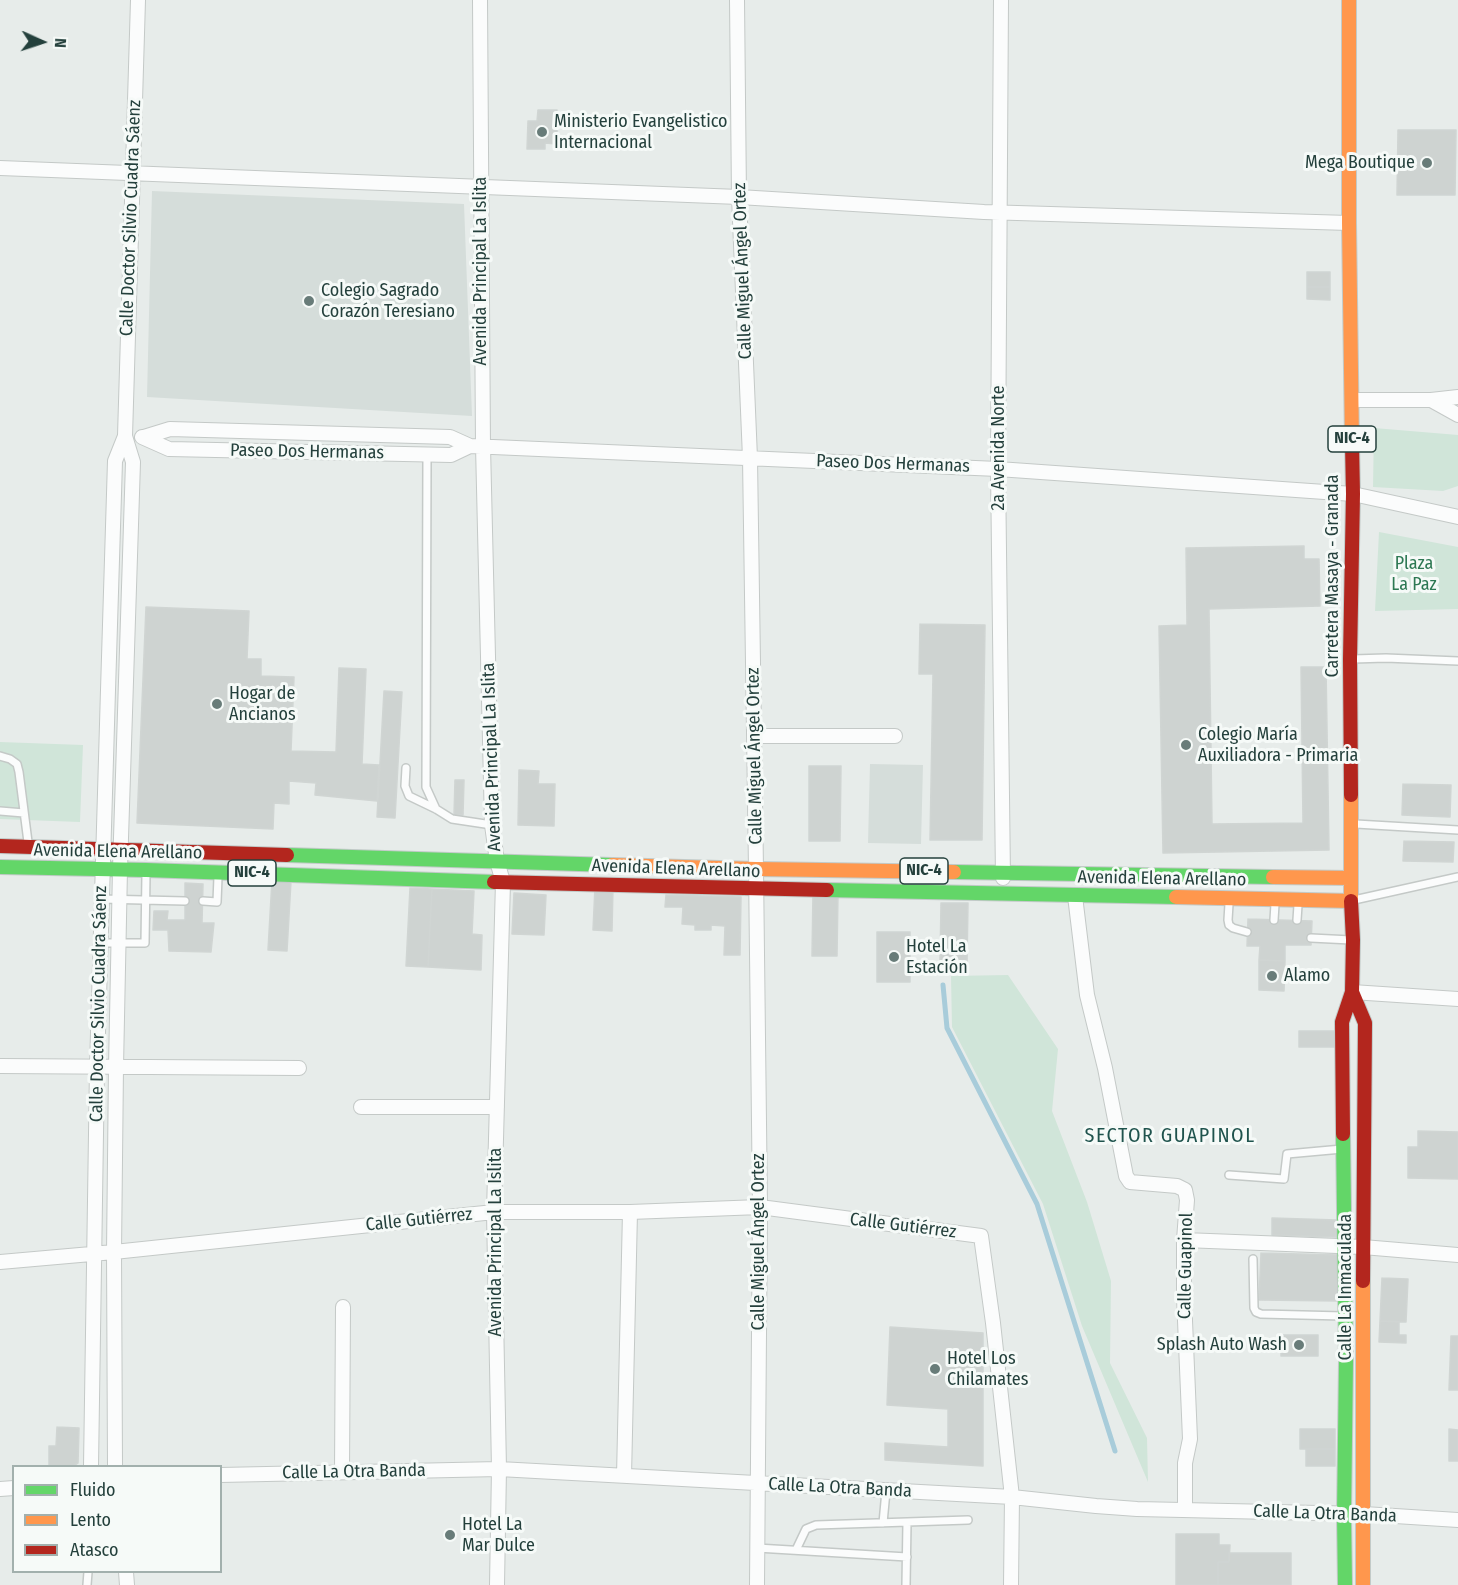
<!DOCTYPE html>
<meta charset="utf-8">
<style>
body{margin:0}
#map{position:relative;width:1458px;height:1585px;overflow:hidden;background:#e7ecea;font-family:"Fira Sans Condensed",sans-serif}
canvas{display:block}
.legend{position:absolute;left:12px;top:1465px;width:210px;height:108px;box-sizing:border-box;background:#f6faf8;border:2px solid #a2b0ad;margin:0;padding:8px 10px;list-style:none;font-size:18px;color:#24403c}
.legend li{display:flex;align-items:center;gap:12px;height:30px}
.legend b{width:30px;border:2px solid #a2b0ad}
.north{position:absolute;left:12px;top:12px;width:60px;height:60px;-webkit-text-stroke:4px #f6faf8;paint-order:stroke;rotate:93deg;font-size:16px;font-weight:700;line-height:24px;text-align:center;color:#24403c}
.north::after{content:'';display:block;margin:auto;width:21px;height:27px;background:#24403c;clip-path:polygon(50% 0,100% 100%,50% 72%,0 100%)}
</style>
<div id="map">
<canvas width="1458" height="1585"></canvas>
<ul class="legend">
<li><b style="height:8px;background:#63d668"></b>Fluido</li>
<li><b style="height:8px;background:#ff974d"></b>Lento</li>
<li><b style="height:8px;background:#b3261e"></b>Atasco</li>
</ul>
<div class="north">N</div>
</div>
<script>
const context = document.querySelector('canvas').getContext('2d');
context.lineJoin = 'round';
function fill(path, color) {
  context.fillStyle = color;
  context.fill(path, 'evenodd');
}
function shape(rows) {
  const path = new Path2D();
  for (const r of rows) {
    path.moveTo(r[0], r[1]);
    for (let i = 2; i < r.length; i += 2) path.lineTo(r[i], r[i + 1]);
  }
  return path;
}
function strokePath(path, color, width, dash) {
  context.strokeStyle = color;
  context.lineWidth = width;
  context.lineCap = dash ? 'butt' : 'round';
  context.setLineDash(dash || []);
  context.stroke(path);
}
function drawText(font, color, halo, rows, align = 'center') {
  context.font = font + ' "Fira Sans Condensed",sans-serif';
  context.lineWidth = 6;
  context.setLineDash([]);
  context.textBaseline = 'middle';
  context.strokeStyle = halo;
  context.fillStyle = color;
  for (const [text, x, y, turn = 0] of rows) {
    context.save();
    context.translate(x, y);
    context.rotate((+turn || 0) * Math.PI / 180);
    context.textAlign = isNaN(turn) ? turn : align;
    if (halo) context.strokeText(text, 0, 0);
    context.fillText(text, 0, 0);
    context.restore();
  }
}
const built = shape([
 [152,191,464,204,472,416,147,397],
 [870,764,923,765,921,844,868,843]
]);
const green = shape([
 [1374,428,1458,435,1458,486,1443,491,1373,487],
 [1379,532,1458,547,1458,609,1375,611],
 [0,742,83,745,80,822,0,819],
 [1008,975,1058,1049,1052,1111,1087,1202,1111,1281,1110,1363,1147,1438,1148,1482,1082,1326,1043,1204,952,1027,951,976]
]);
const stream = shape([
 [943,985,947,1028,1037,1204,1115,1451]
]);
const building = shape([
 [538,110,557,110,557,144,545,143,545,149,527,149,528,121,537,121,538,110],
 [1398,130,1456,130,1455,195,1397,195,1398,130],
 [1307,272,1330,272,1330,287,1307,287,1307,272],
 [1307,287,1330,287,1330,300,1307,299,1307,287],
 [1304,546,1304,559,1319,559,1320,606,1209,609,1212,824,1303,823,1301,667,1326,667,1329,850,1163,853,1159,626,1187,625,1186,548,1304,546],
 [146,607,249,611,247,659,261,659,261,676,294,677,291,751,336,752,339,668,366,669,362,764,379,765,377,801,315,795,316,783,289,781,289,804,274,803,273,829,137,823,146,607],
 [920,624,985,625,982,840,930,840,933,674,919,674,920,624],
 [384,691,402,692,395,818,377,817,384,691],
 [809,766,841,766,840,841,809,841,809,766],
 [519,770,539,771,538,784,555,784,554,826,518,825,519,770],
 [455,780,464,780,463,815,454,815,455,780],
 [1403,784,1451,785,1450,817,1402,815,1403,784],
 [1404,841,1454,842,1453,862,1403,861,1404,841],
 [272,880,291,881,287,951,268,950,272,880],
 [185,883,203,884,202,923,214,923,211,952,169,951,168,930,153,930,154,911,168,911,167,920,185,920,185,883],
 [595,887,613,887,612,931,593,930,595,887],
 [410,888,432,889,428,967,406,966,410,888],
 [432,889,474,891,472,934,482,935,481,970,428,967,432,889],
 [813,892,838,893,837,956,812,956,813,892],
 [514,893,546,895,544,935,512,934,514,893],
 [666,895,741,897,740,955,724,955,725,926,711,925,711,930,695,930,695,925,682,924,683,907,665,907,666,895],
 [941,903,968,903,967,963,940,962,941,903],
 [1248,919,1312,921,1311,945,1285,945,1285,961,1259,960,1260,946,1247,946,1248,919],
 [877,932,910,932,910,982,877,982,877,932],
 [1259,960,1285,961,1284,991,1259,990,1259,960],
 [1299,1031,1335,1031,1335,1047,1299,1047,1299,1031],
 [1418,1131,1458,1132,1458,1179,1408,1178,1408,1147,1418,1147,1418,1131],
 [1272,1218,1337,1220,1336,1237,1272,1235,1272,1218],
 [1261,1253,1339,1255,1338,1301,1259,1300,1261,1253],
 [1382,1278,1408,1279,1406,1322,1380,1321,1382,1278],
 [1380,1321,1399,1322,1399,1335,1406,1335,1406,1343,1379,1342,1380,1321],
 [890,1327,983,1333,983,1466,885,1460,885,1443,948,1447,948,1409,887,1405,890,1327],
 [1281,1335,1318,1335,1318,1356,1281,1356,1281,1335],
 [1451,1336,1458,1336,1458,1390,1449,1390,1451,1336],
 [57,1427,79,1428,78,1463,73,1466,49,1466,49,1446,56,1446,57,1427],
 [1300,1429,1335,1429,1335,1449,1300,1449,1300,1429],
 [1449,1429,1458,1430,1458,1461,1449,1461,1449,1429],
 [1306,1449,1335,1449,1335,1466,1306,1466,1306,1449],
 [1176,1534,1219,1534,1219,1545,1230,1545,1229,1562,1218,1562,1218,1585,1176,1585,1176,1534],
 [1229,1553,1291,1553,1291,1585,1218,1585,1218,1562,1229,1562,1229,1553]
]);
const lane = shape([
 [427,455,426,787,436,809],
 [1353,659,1386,658,1458,661],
 [0,756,10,759,17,764,19,772,28,842],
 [406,768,405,786,409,796,436,809,452,819,492,825],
 [0,811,24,813],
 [1356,824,1458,830],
 [101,899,185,901],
 [1354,900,1458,877],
 [203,901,217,902,218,877],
 [1229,904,1228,920,1229,925,1233,928,1247,932],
 [1274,920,1275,904],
 [1297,920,1298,905],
 [1311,938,1351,940],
 [100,943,145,943,146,874],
 [1229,1175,1284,1179,1287,1154,1342,1149],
 [1253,1259,1254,1308,1256,1312,1261,1314,1343,1316],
 [883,1523,886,1491],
 [757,1548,907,1557],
 [796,1550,806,1529,816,1525,907,1522],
 [87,1585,88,1572],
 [906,1585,907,1522,968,1520]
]);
const street = shape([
 [480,0,483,446,492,825,497,861,503,882,494,1212,499,1469,497,1585],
 [737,0,739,197,750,458,756,869,760,1207,757,1585],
 [1001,0,998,469,1003,878],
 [0,168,739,197,984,212,1349,223],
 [1352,400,1431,400,1458,397],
 [1431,400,1458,415],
 [142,437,169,449,451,455,470,446],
 [144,437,170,429,450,437,470,446,998,469,1353,494,1458,517],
 [754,736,895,736],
 [1075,896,1087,995,1105,1068,1126,1176,1130,1182,1177,1186,1185,1190,1187,1200,1184,1240,1184,1297,1190,1439,1185,1463,1185,1509],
 [1352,992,1458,999],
 [0,1066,299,1068],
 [361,1107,497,1107],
 [1184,1240,1363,1247,1458,1255],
 [0,1262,114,1252,494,1212,630,1212,760,1207,981,1236,993,1323,1012,1497,1011,1585],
 [91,1466,97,1067,108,690,115,461,125,436,138,0],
 [115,1466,114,1252,116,1067,120,869,133,462,125,436],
 [342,1472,343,1307],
 [220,1475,499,1469,1012,1497,1096,1506,1137,1509,1364,1514,1458,1520],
 [624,1476,630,1212],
 [0,1489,14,1488],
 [126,1572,127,1585]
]);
const fast = shape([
 [287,855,612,865],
 [0,867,146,870,494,882],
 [954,872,1273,877],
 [827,890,1176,897],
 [1343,1134,1346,1361,1344,1515,1345,1585]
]);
const slow = shape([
 [1349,0,1349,223,1352,443],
 [612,865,756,869,954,872],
 [1273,877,1351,878],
 [1176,897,1351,901,1351,795],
 [1363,1281,1363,1585]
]);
const jam = shape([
 [1351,795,1350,659,1353,494,1352,443],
 [0,846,287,855],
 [494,882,827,890],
 [1352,992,1365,1023,1363,1281],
 [1343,1134,1342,1022,1352,992,1353,940,1351,901]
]);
const markers = [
 [542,132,6,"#687c79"],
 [1427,163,6,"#687c79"],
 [309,301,6,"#687c79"],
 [217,704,6,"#687c79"],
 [1186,745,6,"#687c79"],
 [894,957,6,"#687c79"],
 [1272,976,6,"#687c79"],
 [1299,1345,6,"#687c79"],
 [935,1369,6,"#687c79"],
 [450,1535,6,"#687c79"]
];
const shields = [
 [1352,439,48],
 [924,871,48],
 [252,873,48]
];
const shieldNames = [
 ["NIC-4",1352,439],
 ["NIC-4",924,871],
 ["NIC-4",252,873]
];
const poiNames = [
 ["Ministerio Evangelistico",554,122],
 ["Internacional",554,143],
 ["Mega Boutique",1415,163,"right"],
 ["Colegio Sagrado",321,291],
 ["Corazón Teresiano",321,312],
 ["Hogar de",229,694],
 ["Ancianos",229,715],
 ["Colegio María",1198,735],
 ["Auxiliadora - Primaria",1198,756],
 ["Hotel La",906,947],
 ["Estación",906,968],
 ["Alamo",1284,976],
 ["Splash Auto Wash",1287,1345,"right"],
 ["Hotel Los",947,1359],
 ["Chilamates",947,1380],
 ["Hotel La",462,1525],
 ["Mar Dulce",462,1546]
];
const streetNames = [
 ["Calle Doctor Silvio Cuadra Sáenz",131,218,-88],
 ["Avenida Principal La Islita",481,271,-90],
 ["Calle Miguel Ángel Ortez",743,271,-92],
 ["2a Avenida Norte",999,448,-90],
 ["Paseo Dos Hermanas",307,452,1],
 ["Paseo Dos Hermanas",893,464,2],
 ["Carretera Masaya - Granada",1333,576,-90],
 ["Calle Miguel Ángel Ortez",755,756,-91],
 ["Avenida Principal La Islita",492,757,-92],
 ["Avenida Elena Arellano",118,852,1],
 ["Avenida Elena Arellano",676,869,2],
 ["Avenida Elena Arellano",1162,879,1],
 ["Calle Doctor Silvio Cuadra Sáenz",99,1004,-89],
 ["Calle Gutiérrez",419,1220,-6],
 ["Calle Gutiérrez",903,1226,7],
 ["Avenida Principal La Islita",496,1242,-90],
 ["Calle Miguel Ángel Ortez",759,1242,-90],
 ["Calle Guapinol",1186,1266,-89],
 ["Calle La Inmaculada",1346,1287,-90],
 ["Calle La Otra Banda",354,1472,-1],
 ["Calle La Otra Banda",840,1488,3],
 ["Calle La Otra Banda",1325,1514,2]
];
const parkNames = [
 ["Plaza",1414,564],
 ["La Paz",1414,585]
];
const neighbourhoodNames = [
 ["SECTOR GUAPINOL",1170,1136]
];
fill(built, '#d5ddda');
fill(green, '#d0e5d9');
strokePath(stream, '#a8ccda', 5);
fill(building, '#ced3d1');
strokePath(building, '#d0d5d3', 1.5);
strokePath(lane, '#c4c9c7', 10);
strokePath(street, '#c4c9c7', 16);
strokePath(fast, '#c2cac8', 16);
strokePath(slow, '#c2cac8', 16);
strokePath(jam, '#c2cac8', 16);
strokePath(lane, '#fbfcfc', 7);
strokePath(street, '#fbfcfc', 14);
strokePath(fast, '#63d668', 14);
strokePath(slow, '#ff974d', 14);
strokePath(jam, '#b3261e', 14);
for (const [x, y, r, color] of markers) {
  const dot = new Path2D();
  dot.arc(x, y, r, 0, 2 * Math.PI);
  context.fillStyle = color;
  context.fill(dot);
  strokePath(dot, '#f6faf8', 2);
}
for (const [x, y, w] of shields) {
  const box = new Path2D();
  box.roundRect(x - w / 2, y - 13, w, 26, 4.5);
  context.fillStyle = '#f6faf8';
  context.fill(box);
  strokePath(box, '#24403c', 1.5);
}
drawText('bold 16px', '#24403c', null, shieldNames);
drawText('18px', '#24403c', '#f6faf8', poiNames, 'left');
drawText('18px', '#24403c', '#f6faf8', streetNames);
drawText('18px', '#2d7853', '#f6faf8', parkNames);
context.letterSpacing = '1.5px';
drawText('20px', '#1f534d', '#f6faf8', neighbourhoodNames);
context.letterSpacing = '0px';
</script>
